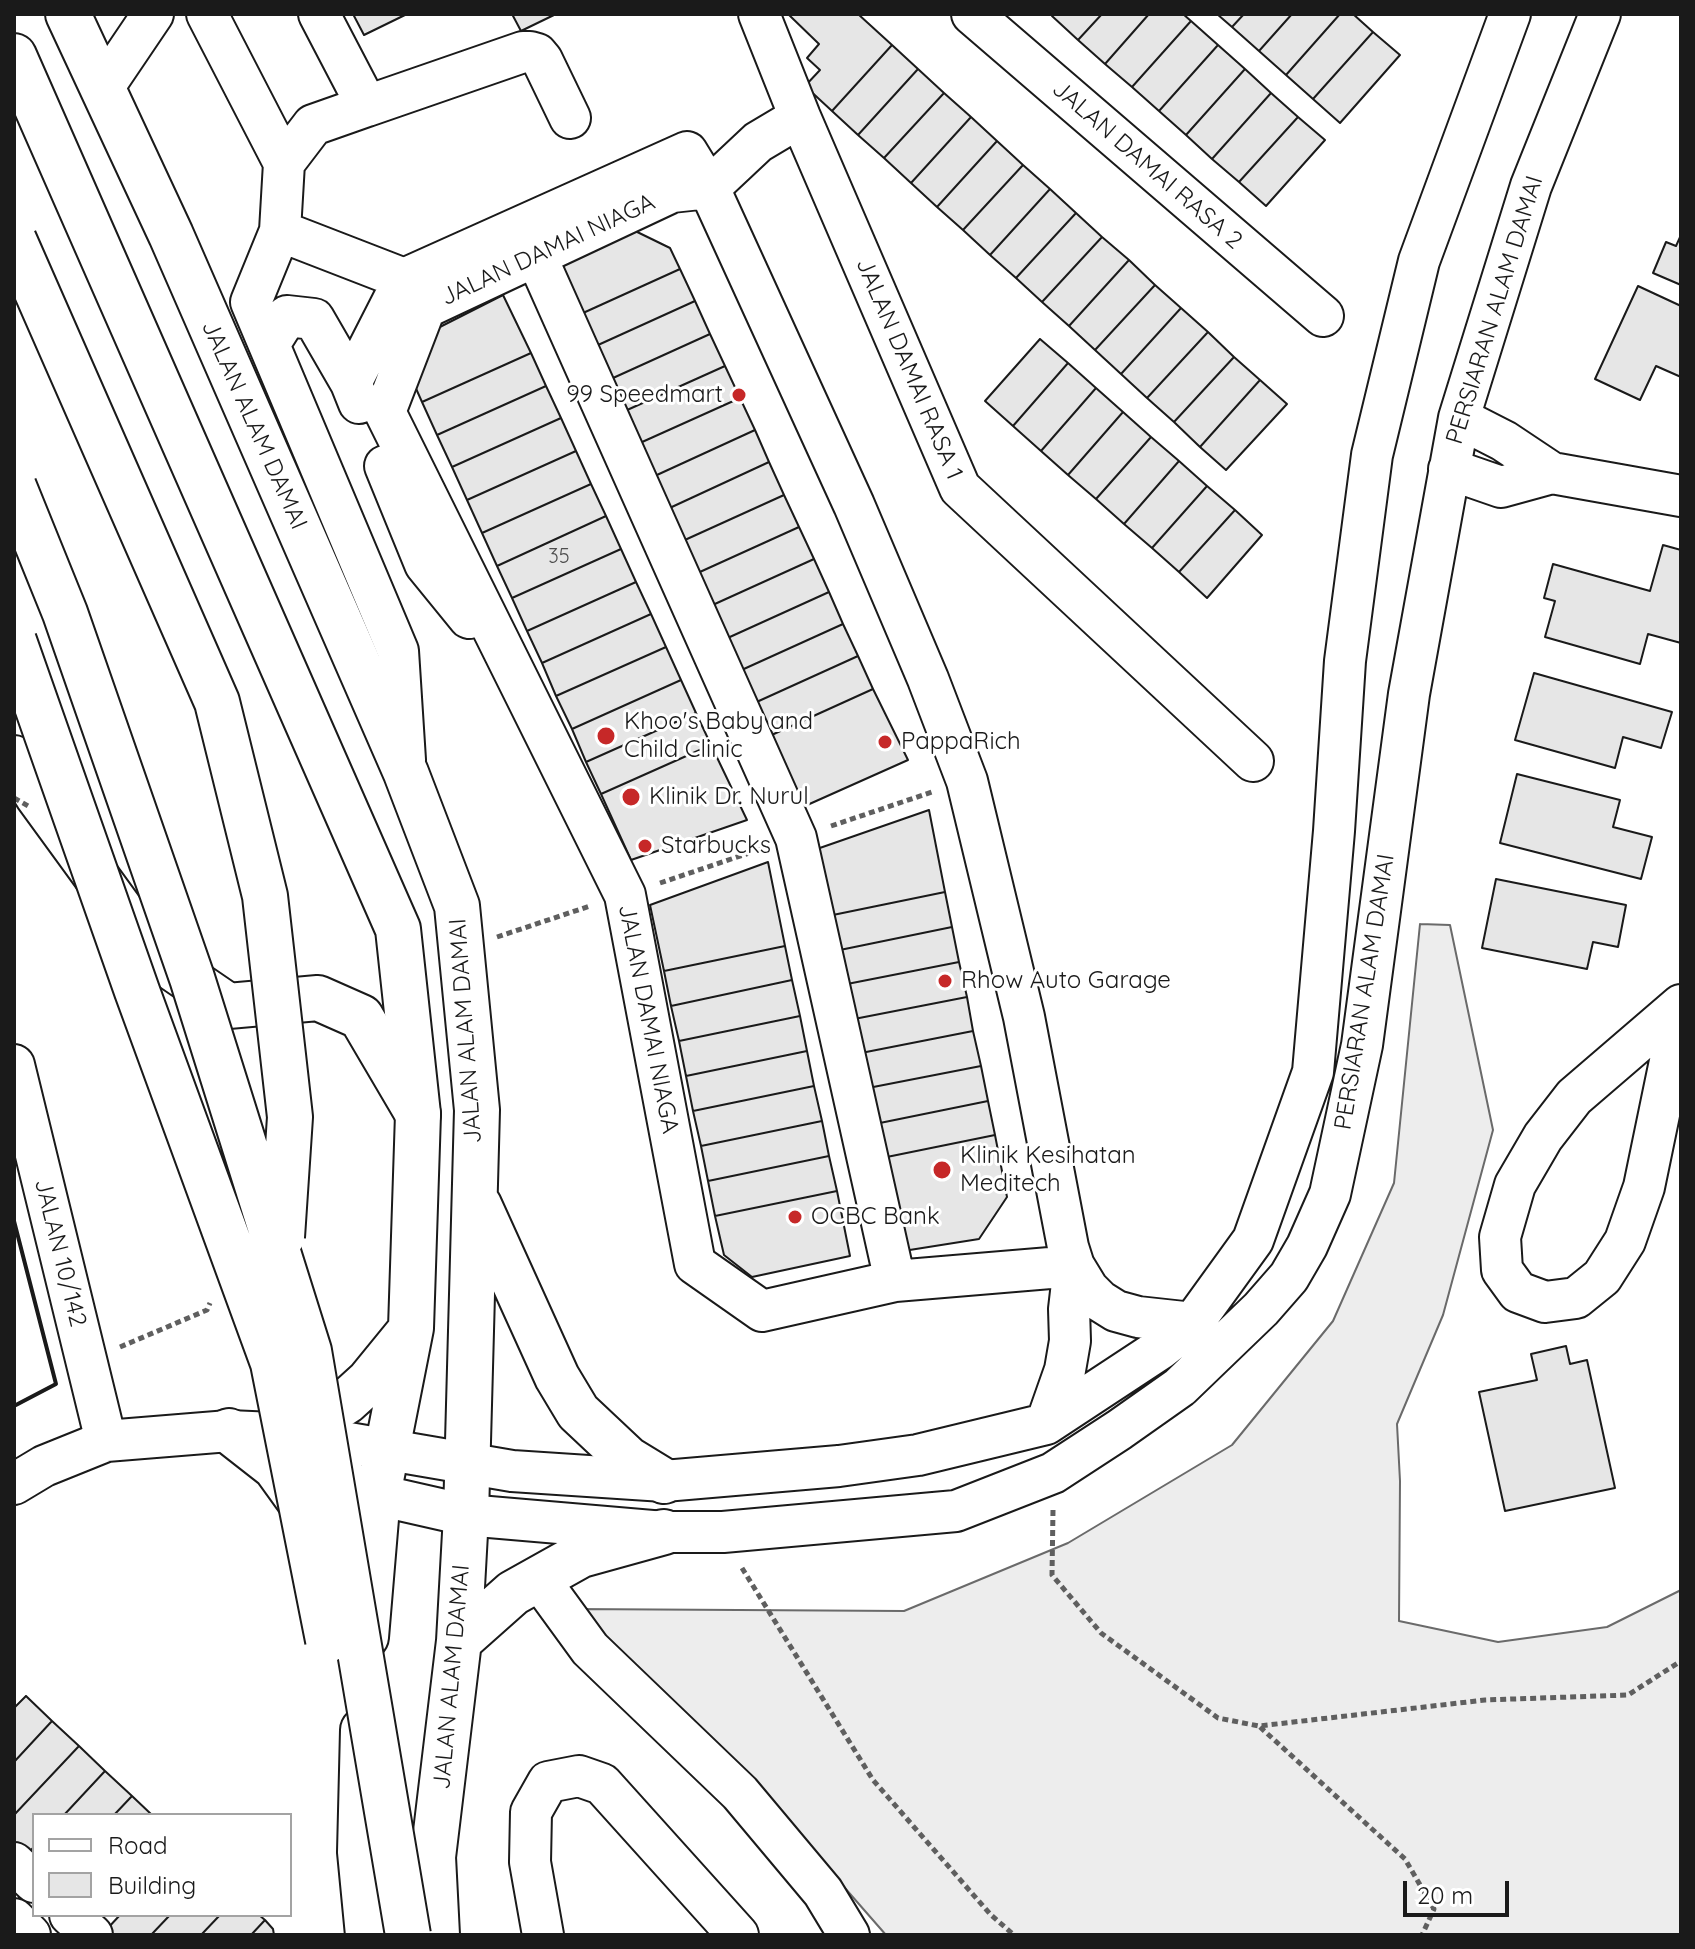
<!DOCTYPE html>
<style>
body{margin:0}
#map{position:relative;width:1695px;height:1949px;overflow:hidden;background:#fff;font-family:Quicksand,sans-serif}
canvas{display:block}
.frame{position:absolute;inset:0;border:16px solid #1a1a1a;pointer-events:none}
.legend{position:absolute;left:32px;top:1813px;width:260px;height:104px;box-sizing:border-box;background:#fff;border:2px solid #a3a3a3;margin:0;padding:10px 14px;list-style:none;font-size:24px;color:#1a1a1a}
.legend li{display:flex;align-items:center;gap:16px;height:40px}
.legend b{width:40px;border:2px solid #a3a3a3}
.scale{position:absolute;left:1403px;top:1881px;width:106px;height:36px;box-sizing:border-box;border:4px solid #1a1a1a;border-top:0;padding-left:10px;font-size:24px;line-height:28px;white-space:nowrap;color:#1a1a1a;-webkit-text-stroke:6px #fff;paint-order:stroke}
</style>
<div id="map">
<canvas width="1695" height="1949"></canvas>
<div class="frame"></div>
<ul class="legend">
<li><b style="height:10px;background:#fff"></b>Road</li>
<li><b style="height:22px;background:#e6e6e6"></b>Building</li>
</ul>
<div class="scale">20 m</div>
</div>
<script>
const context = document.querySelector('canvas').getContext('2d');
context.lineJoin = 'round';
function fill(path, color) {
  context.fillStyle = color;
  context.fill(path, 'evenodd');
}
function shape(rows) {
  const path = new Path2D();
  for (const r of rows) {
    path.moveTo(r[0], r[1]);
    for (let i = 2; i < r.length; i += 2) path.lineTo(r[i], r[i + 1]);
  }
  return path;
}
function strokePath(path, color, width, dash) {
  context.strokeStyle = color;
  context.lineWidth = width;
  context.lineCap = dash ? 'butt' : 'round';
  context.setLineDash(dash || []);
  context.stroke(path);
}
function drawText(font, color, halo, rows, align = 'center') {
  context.font = font + ' Quicksand,sans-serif';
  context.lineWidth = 6;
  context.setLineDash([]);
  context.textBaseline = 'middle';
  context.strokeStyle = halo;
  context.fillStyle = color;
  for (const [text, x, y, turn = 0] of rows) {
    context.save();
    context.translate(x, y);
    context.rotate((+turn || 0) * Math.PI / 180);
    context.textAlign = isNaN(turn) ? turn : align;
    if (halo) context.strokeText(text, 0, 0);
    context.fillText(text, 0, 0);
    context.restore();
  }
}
const built = shape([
 [1420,924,1450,925,1493,1130,1443,1315,1397,1424,1400,1481,1399,1621,1498,1642,1607,1627,1681,1590,1681,1935,886,1935,754,1784,572,1609,904,1611,1068,1543,1232,1445,1333,1321,1394,1183,1420,924]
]);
const building = shape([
 [353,14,407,14,364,35,353,14],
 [512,14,556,14,521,31,512,14],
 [788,14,858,14,892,45,832,111,805,86,820,70,807,58,819,44,788,14],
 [1054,14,1102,14,1078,40,1052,16,1054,14],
 [1102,14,1149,14,1105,64,1078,40,1102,14],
 [1149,14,1183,14,1191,21,1132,87,1105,64,1149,14],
 [1217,14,1244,14,1232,27,1217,14],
 [1244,14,1292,14,1259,51,1232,27,1244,14],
 [1292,14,1340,14,1286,75,1259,51,1292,14],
 [1340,14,1353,14,1373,32,1313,99,1286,75,1340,14],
 [1191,21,1218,45,1159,111,1132,87,1191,21],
 [1373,32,1400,55,1340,123,1313,99,1373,32],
 [892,45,918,69,858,135,832,111,892,45],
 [1218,45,1245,69,1186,135,1159,111,1218,45],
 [918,69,944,93,884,158,858,135,918,69],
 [1245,69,1271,93,1212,159,1186,135,1245,69],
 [944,93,971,117,911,183,884,158,944,93],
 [1271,93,1298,117,1239,182,1212,159,1271,93],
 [971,117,997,141,937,207,911,183,971,117],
 [1298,117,1325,140,1266,206,1239,182,1298,117],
 [997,141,1023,165,963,230,937,207,997,141],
 [1023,165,1050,189,990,255,963,230,1023,165],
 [1050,189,1076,213,1016,278,990,255,1050,189],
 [1076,213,1102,237,1042,302,1016,278,1076,213],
 [627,227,670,248,680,269,572,318,549,263,627,227],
 [1681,235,1681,285,1653,273,1666,242,1676,246,1681,235],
 [1102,237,1129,260,1069,326,1042,302,1102,237],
 [1129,260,1155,285,1095,350,1069,326,1129,260],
 [680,269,695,301,587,350,572,318,680,269],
 [1155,285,1181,308,1121,374,1095,350,1155,285],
 [1638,286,1681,306,1681,377,1656,366,1640,400,1595,379,1638,286],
 [503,295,531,353,422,402,410,375,430,332,503,295],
 [695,301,710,334,602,383,587,350,695,301],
 [1181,308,1208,332,1147,398,1121,374,1181,308],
 [1208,332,1234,357,1174,422,1147,398,1208,332],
 [710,334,725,366,616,415,602,383,710,334],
 [1040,339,1068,363,1013,426,985,401,1040,339],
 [531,353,546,386,437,435,422,402,531,353],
 [1234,357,1260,380,1200,447,1174,422,1234,357],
 [1068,363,1096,388,1041,451,1013,426,1068,363],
 [725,366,740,398,631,447,616,415,725,366],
 [1260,380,1287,404,1226,470,1200,447,1260,380],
 [546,386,561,418,452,467,437,435,546,386],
 [1096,388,1123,412,1068,475,1041,451,1096,388],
 [740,398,755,430,646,480,631,447,740,398],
 [1123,412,1151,437,1096,499,1068,475,1123,412],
 [561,418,576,451,467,500,452,467,561,418],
 [755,430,769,462,661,512,646,480,755,430],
 [1151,437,1179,461,1124,524,1096,499,1151,437],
 [576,451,591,484,482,533,467,500,576,451],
 [1179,461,1207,486,1152,548,1124,524,1179,461],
 [769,462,784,495,676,544,661,512,769,462],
 [591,484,606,516,497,566,482,533,591,484],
 [1207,486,1235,510,1179,572,1152,548,1207,486],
 [784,495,799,527,691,576,676,544,784,495],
 [1235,510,1262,535,1207,598,1179,572,1235,510],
 [606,516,621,549,512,598,497,566,606,516],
 [799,527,814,559,706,608,691,576,799,527],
 [1663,545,1681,550,1681,643,1648,634,1640,664,1545,637,1555,601,1544,598,1553,564,1650,591,1663,545],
 [621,549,636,582,527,631,512,598,621,549],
 [814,559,829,592,721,641,706,608,814,559],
 [636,582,651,614,542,663,527,631,636,582],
 [829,592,843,624,735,673,721,641,829,592],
 [651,614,666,647,556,696,542,663,651,614],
 [843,624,858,656,750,705,735,673,843,624],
 [666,647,681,680,572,729,556,696,666,647],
 [858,656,873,689,765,738,750,705,858,656],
 [1534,673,1672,712,1661,748,1623,737,1615,768,1515,740,1534,673],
 [681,680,696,713,586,762,572,729,681,680],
 [873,689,908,760,796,810,765,738,873,689],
 [696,713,711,745,601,794,586,762,696,713],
 [711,745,747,820,631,860,601,794,711,745],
 [1517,774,1620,800,1613,827,1652,837,1641,879,1500,843,1517,774],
 [929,810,945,892,828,916,814,850,929,810],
 [768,862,785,946,664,971,650,905,768,862],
 [1496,879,1626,905,1618,947,1593,942,1587,969,1482,948,1496,879],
 [945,892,952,927,835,951,828,916,945,892],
 [952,927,959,962,842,985,835,951,952,927],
 [785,946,792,980,671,1006,664,971,785,946],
 [959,962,967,997,849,1020,842,985,959,962],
 [792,980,800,1016,679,1041,671,1006,792,980],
 [967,997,973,1031,856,1054,849,1020,967,997],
 [800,1016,807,1051,686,1076,679,1041,800,1016],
 [973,1031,981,1066,863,1089,856,1054,973,1031],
 [807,1051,814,1086,693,1111,686,1076,807,1051],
 [981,1066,988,1101,870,1125,863,1089,981,1066],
 [814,1086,822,1121,701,1146,693,1111,814,1086],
 [988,1101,995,1135,877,1159,870,1125,988,1101],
 [822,1121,829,1156,708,1181,701,1146,822,1121],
 [995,1135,1007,1197,979,1239,897,1252,877,1159,995,1135],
 [829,1156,837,1191,715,1216,708,1181,829,1156],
 [837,1191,850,1256,752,1277,724,1255,715,1216,837,1191],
 [1566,1346,1570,1364,1587,1360,1615,1488,1505,1511,1479,1392,1537,1380,1531,1354,1566,1346],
 [26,1696,52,1721,14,1762,14,1708,26,1696],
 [52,1721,79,1746,14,1815,14,1762,52,1721],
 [79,1746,105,1771,64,1815,34,1815,34,1847,27,1854,14,1842,14,1815,79,1746],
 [105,1771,132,1796,114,1815,64,1815,105,1771],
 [132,1796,152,1815,114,1815,132,1796],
 [120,1915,170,1915,151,1935,113,1935,107,1929,120,1915],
 [170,1915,220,1915,201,1935,151,1935,170,1915],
 [220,1915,259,1915,265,1920,251,1935,201,1935,220,1915],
 [265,1920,273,1929,274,1935,251,1935,265,1920]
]);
const path = shape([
 [831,826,932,792],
 [660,883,761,849],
 [497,937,590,906],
 [120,1347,207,1310,210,1303],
 [1053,1510,1052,1575,1101,1633,1218,1718,1259,1726,1485,1700,1628,1695,1681,1661],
 [742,1568,873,1780,991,1915,1014,1935],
 [1260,1727,1405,1859,1434,1909,1422,1935]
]);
const minor = shape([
 [207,14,284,163,280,231,251,302,398,651,405,760],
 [759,14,800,117,960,488,1253,761],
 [972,14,1323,316],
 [103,88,153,14],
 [367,106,523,52,530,52,537,54,542,60,570,118],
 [284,163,313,125,367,106,319,14],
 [709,188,672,192,425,308,385,412,625,895,695,1264,762,1311,895,1281,1074,1266],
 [709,188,758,142,800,117],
 [280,231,404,279],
 [536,256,796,838,895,1281],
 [270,343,287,316,314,319,351,383,359,403],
 [351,383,404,279,687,152,709,188,854,505,928,679,967,781,1024,1017,1068,1247,1074,1266,1088,1289,1100,1301,1116,1311,1138,1317,1193,1323],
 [1459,418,1504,441,1552,473,1681,496],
 [385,466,425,564,469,618],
 [1449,469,1501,487,1552,473],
 [1681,1005,1574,1097,1543,1137,1515,1185,1500,1237,1502,1270,1518,1292,1545,1302,1576,1298,1602,1277,1625,1241,1644,1187,1681,1008],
 [14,1065,106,1441],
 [1046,1424,1065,1370,1070,1341,1069,1309,1074,1266],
 [306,1463,378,1495,466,1515,664,1532,723,1532,956,1511,1053,1473,1119,1430,1180,1387,1261,1309,1289,1277,1307,1246,1330,1194,1362,1045,1409,694,1459,418,1531,186,1600,14],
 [14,1484,44,1466,106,1441,229,1431,296,1434,512,1471,664,1481,839,1466,918,1455,1046,1424,1160,1349,1193,1323,1253,1240,1313,1072,1334,831,1345,661,1372,455,1419,261,1510,14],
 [539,1579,590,1649,740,1793,823,1892,849,1935],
 [14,1863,34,1882],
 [70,1915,92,1935],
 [14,1919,30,1935],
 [543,1935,530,1862,531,1812,548,1782,579,1776,602,1784,738,1935]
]);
const major = shape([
 [68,14,171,235,406,773,457,906,477,1110,466,1515,459,1641,433,1857,437,1935],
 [14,56,398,929,418,1114,411,1328,378,1495,366,1637],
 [479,1205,557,1377,578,1412,628,1459,664,1481],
 [229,1431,275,1467,306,1510],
 [296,1434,347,1401,369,1381,409,1332],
 [459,1641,513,1593,581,1555,664,1532],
 [363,1730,360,1852,368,1935]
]);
const highway = shape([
 [14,758,37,795,123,913,168,965,228,1006,318,998,361,1017,418,1114]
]);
const pathBridge = shape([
 [14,798,30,807]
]);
const highwayBridge = shape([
 [14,240,217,702,265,896,290,1117,282,1237],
 [14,487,65,613,192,978,309,1351,408,1935],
 [14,641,137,991,273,1363,328,1640]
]);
const wall = shape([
 [14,1221,56,1384,14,1406]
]);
const markers = [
 [739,395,8,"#c62828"],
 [606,736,10,"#c62828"],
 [885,742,8,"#c62828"],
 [631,797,10,"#c62828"],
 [645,846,8,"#c62828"],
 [945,981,8,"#c62828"],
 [942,1170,10,"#c62828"],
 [795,1217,8,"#c62828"]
];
const numberNames = [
 ["35",559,557]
];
const streetNames = [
 ["JALAN DAMAI RASA 2",1147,165,41],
 ["JALAN DAMAI NIAGA",548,250,-25],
 ["PERSIARAN ALAM DAMAI",1495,310,-73],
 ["JALAN DAMAI RASA 1",909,369,67],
 ["JALAN ALAM DAMAI",254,425,66],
 ["PERSIARAN ALAM DAMAI",1365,992,-81],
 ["JALAN DAMAI NIAGA",648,1019,79],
 ["JALAN ALAM DAMAI",466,1031,-94],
 ["JALAN 10/142",60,1253,76],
 ["JALAN ALAM DAMAI",452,1677,-85]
];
const poiNames = [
 ["99 Speedmart",723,395,"right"],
 ["Khoo's Baby and",624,722],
 ["Child Clinic",624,750],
 ["PappaRich",901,742],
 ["Klinik Dr. Nurul",649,797],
 ["Starbucks",661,846],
 ["Rhow Auto Garage",961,981],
 ["Klinik Kesihatan",960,1156],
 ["Meditech",960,1184],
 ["OCBC Bank",811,1217]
];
fill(built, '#ededed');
strokePath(built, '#6a6a6a', 2);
fill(building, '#e6e6e6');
strokePath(building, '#1a1a1a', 2);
strokePath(minor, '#1a1a1a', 44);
strokePath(major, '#1a1a1a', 48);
strokePath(highway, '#1a1a1a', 48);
strokePath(path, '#5f5f5f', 5, [6, 4]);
strokePath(minor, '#fff', 40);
strokePath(major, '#fff', 44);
strokePath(highway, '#fff', 44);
strokePath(highwayBridge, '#1a1a1a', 48, []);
strokePath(pathBridge, '#5f5f5f', 5, [6, 4]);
strokePath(highwayBridge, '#fff', 44);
strokePath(wall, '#1a1a1a', 4);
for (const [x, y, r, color] of markers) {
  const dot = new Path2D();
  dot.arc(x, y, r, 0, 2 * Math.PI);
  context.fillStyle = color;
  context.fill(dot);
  strokePath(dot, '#fff', 3);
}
drawText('20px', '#4d4d4d', null, numberNames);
drawText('24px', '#1a1a1a', '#fff', streetNames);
drawText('24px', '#1a1a1a', '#fff', poiNames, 'left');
</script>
